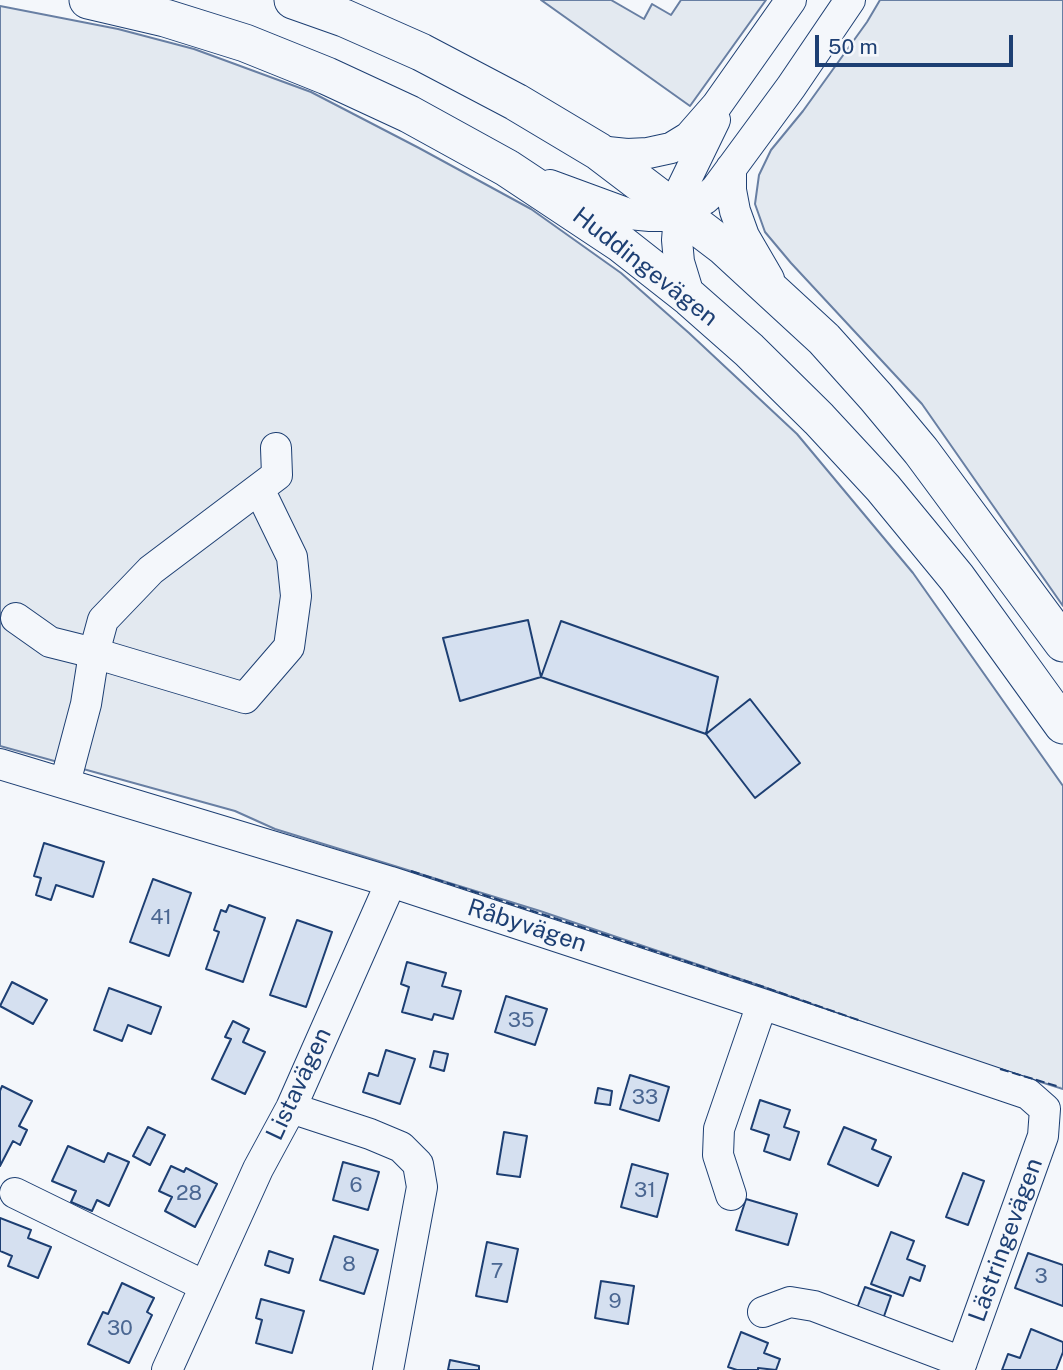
<!DOCTYPE html>
<meta charset="utf-8">
<style>
body{margin:0}
#map{position:relative;width:1063px;height:1370px;overflow:hidden;background:#f4f7fb;font-family:"Public Sans",sans-serif}
canvas{display:block}
.scale{position:absolute;left:815px;top:35px;width:198px;height:32px;box-sizing:border-box;border:4px solid #1d3f73;border-top:0;padding-left:9px;font-size:21px;line-height:24px;white-space:nowrap;color:#1d3f73;-webkit-text-stroke:5px #f4f7fb;paint-order:stroke}
</style>
<div id="map">
<canvas width="1063" height="1370"></canvas>
<div class="scale">50 m</div>
</div>
<script>
const context = document.querySelector('canvas').getContext('2d');
context.lineJoin = 'round';
function fill(path, color) {
  context.fillStyle = color;
  context.fill(path, 'evenodd');
}
function shape(rows) {
  const path = new Path2D();
  for (const r of rows) {
    path.moveTo(r[0], r[1]);
    for (let i = 2; i < r.length; i += 2) path.lineTo(r[i], r[i + 1]);
  }
  return path;
}
function strokePath(path, color, width, dash) {
  context.strokeStyle = color;
  context.lineWidth = width;
  context.lineCap = dash ? 'butt' : 'round';
  context.setLineDash(dash || []);
  context.stroke(path);
}
function drawText(font, color, halo, rows, align = 'center') {
  context.font = font + ' "Public Sans",sans-serif';
  context.lineWidth = 5;
  context.setLineDash([]);
  context.textBaseline = 'middle';
  context.strokeStyle = halo;
  context.fillStyle = color;
  for (const [text, x, y, turn = 0] of rows) {
    context.save();
    context.translate(x, y);
    context.rotate((+turn || 0) * Math.PI / 180);
    context.textAlign = isNaN(turn) ? turn : align;
    if (halo) context.strokeText(text, 0, 0);
    context.fillText(text, 0, 0);
    context.restore();
  }
}
const green = shape([
 [541,0,611,0,644,19,652,4,671,15,681,0,766,0,690,106,541,0],
 [880,0,1063,0,1063,606,922,404,791,263,765,232,755,204,759,175,771,150,803,111,867,22,880,0],
 [0,6,118,29,194,49,311,92,419,148,531,209,621,273,689,333,797,434,913,573,1063,786,1063,1089,949,1053,761,986,540,911,275,829,235,811,0,746,0,6]
]);
const building = shape([
 [528,620,541,677,460,701,443,638,528,620],
 [561,621,718,677,706,734,541,677,561,621],
 [750,699,800,763,755,798,706,734,750,699],
 [44,843,104,862,93,897,56,885,51,900,36,895,41,878,34,876,44,843],
 [153,879,191,893,169,956,130,942,153,879],
 [229,905,265,918,243,982,206,969,219,932,214,930,221,910,226,912,229,905],
 [297,920,332,932,306,1007,270,995,297,920],
 [407,962,446,973,442,986,461,991,453,1019,434,1014,432,1020,402,1012,409,987,401,984,407,962],
 [12,982,47,1000,33,1024,0,1006,12,982],
 [109,988,161,1007,151,1034,128,1025,122,1041,94,1030,109,988],
 [506,996,547,1009,535,1045,495,1032,506,996],
 [233,1021,249,1029,243,1042,265,1052,245,1094,212,1079,231,1039,225,1037,233,1021],
 [386,1050,415,1059,400,1104,363,1092,369,1073,378,1076,386,1050],
 [434,1051,448,1054,444,1071,430,1067,434,1051],
 [630,1075,669,1087,659,1121,620,1109,630,1075],
 [2,1086,32,1101,19,1126,27,1130,20,1145,13,1141,0,1166,0,1091,2,1086],
 [598,1088,612,1091,610,1105,595,1103,598,1088],
 [760,1100,790,1110,784,1127,799,1132,790,1160,764,1151,769,1135,751,1129,760,1100],
 [148,1127,165,1135,150,1165,133,1156,148,1127],
 [844,1127,876,1140,872,1149,891,1157,878,1186,828,1164,844,1127],
 [504,1132,527,1136,520,1177,497,1174,504,1132],
 [68,1146,104,1162,108,1153,129,1162,109,1206,97,1200,92,1211,71,1202,76,1191,52,1181,68,1146],
 [343,1162,379,1172,368,1210,333,1200,343,1162],
 [632,1164,668,1174,657,1217,621,1207,632,1164],
 [171,1166,184,1172,186,1168,217,1184,195,1227,165,1211,172,1197,159,1191,171,1166],
 [963,1173,984,1181,968,1225,946,1217,963,1173],
 [746,1199,797,1214,788,1245,736,1230,746,1199],
 [0,1218,31,1230,28,1238,51,1247,38,1278,8,1266,12,1256,0,1251,0,1218],
 [891,1232,914,1241,907,1259,925,1266,920,1281,910,1277,903,1296,871,1284,891,1232],
 [334,1236,378,1250,364,1294,320,1280,334,1236],
 [487,1242,518,1249,507,1302,476,1296,487,1242],
 [269,1251,293,1259,289,1273,265,1265,269,1251],
 [1028,1253,1063,1265,1063,1306,1015,1288,1028,1253],
 [601,1281,634,1286,628,1324,595,1318,601,1281],
 [122,1283,154,1298,147,1312,152,1315,129,1363,88,1344,103,1312,108,1314,122,1283],
 [865,1287,891,1296,882,1322,856,1311,865,1287],
 [261,1299,304,1311,292,1353,256,1343,262,1320,256,1318,261,1299],
 [1031,1329,1063,1342,1063,1352,1056,1370,1002,1370,1008,1354,1020,1358,1031,1329],
 [741,1332,768,1343,764,1353,780,1359,776,1370,758,1368,758,1370,737,1370,728,1367,741,1332],
 [450,1360,479,1366,479,1370,448,1370,450,1360]
]);
const minor = shape([
 [598,151,627,154,648,153,671,148,689,137,717,105,791,0],
 [731,168,731,190,735,211,744,236,769,279],
 [550,185,629,214,650,216,665,216,680,212,705,199,716,189,791,87,850,0],
 [690,298,679,262,677,240,681,190,715,120],
 [16,618,50,642,94,653,245,698,289,647,296,596,292,557,259,489],
 [0,764,391,882,762,1004,1028,1094,1045,1109,1043,1136,959,1370],
 [65,783,86,704,94,653,103,620,151,570,277,475,276,448],
 [291,1108,370,1134,401,1147,418,1164,422,1187,388,1370],
 [15,1193,205,1286],
 [731,1195,718,1155,719,1129,762,1004],
 [763,1312,790,1302,814,1306,962,1362],
 [167,1370,258,1169,291,1108,391,882]
]);
const major = shape([
 [88,0,165,18,245,43,327,76,409,114,507,168,620,243,690,298,749,350,819,419,883,488,957,578,1063,725],
 [293,0,344,18,421,52,516,102,598,151,723,246,824,339,876,397,921,451,1063,643]
]);
const fence = shape([
 [411,871,761,986,861,1021],
 [1000,1069,1060,1087]
]);
const numberNames = [
 ["41",161,918],
 ["35",521,1021],
 ["33",645,1098],
 ["6",356,1186],
 ["31",645,1191],
 ["28",189,1194],
 ["8",349,1265],
 ["7",497,1272],
 ["3",1041,1277],
 ["9",615,1302],
 ["30",120,1329]
];
const streetNames = [
 ["Huddingevägen",645,267,38],
 ["Råbyvägen",527,926,18],
 ["Listavägen",299,1084,-65],
 ["Lästringevägen",1006,1240,-70]
];
fill(green, '#e3e9f0');
strokePath(green, '#687fa3', 2);
fill(building, '#d5e0f0');
strokePath(building, '#1d3f73', 2);
strokePath(minor, '#1d3f73', 32);
strokePath(major, '#1d3f73', 39);
strokePath(minor, '#f4f7fb', 30);
strokePath(major, '#f4f7fb', 37);
strokePath(fence, '#1d3f73', 2, [9, 3.5]);
drawText('21px', '#4b6792', null, numberNames);
drawText('24px', '#1d3f73', '#f4f7fb', streetNames);
</script>
